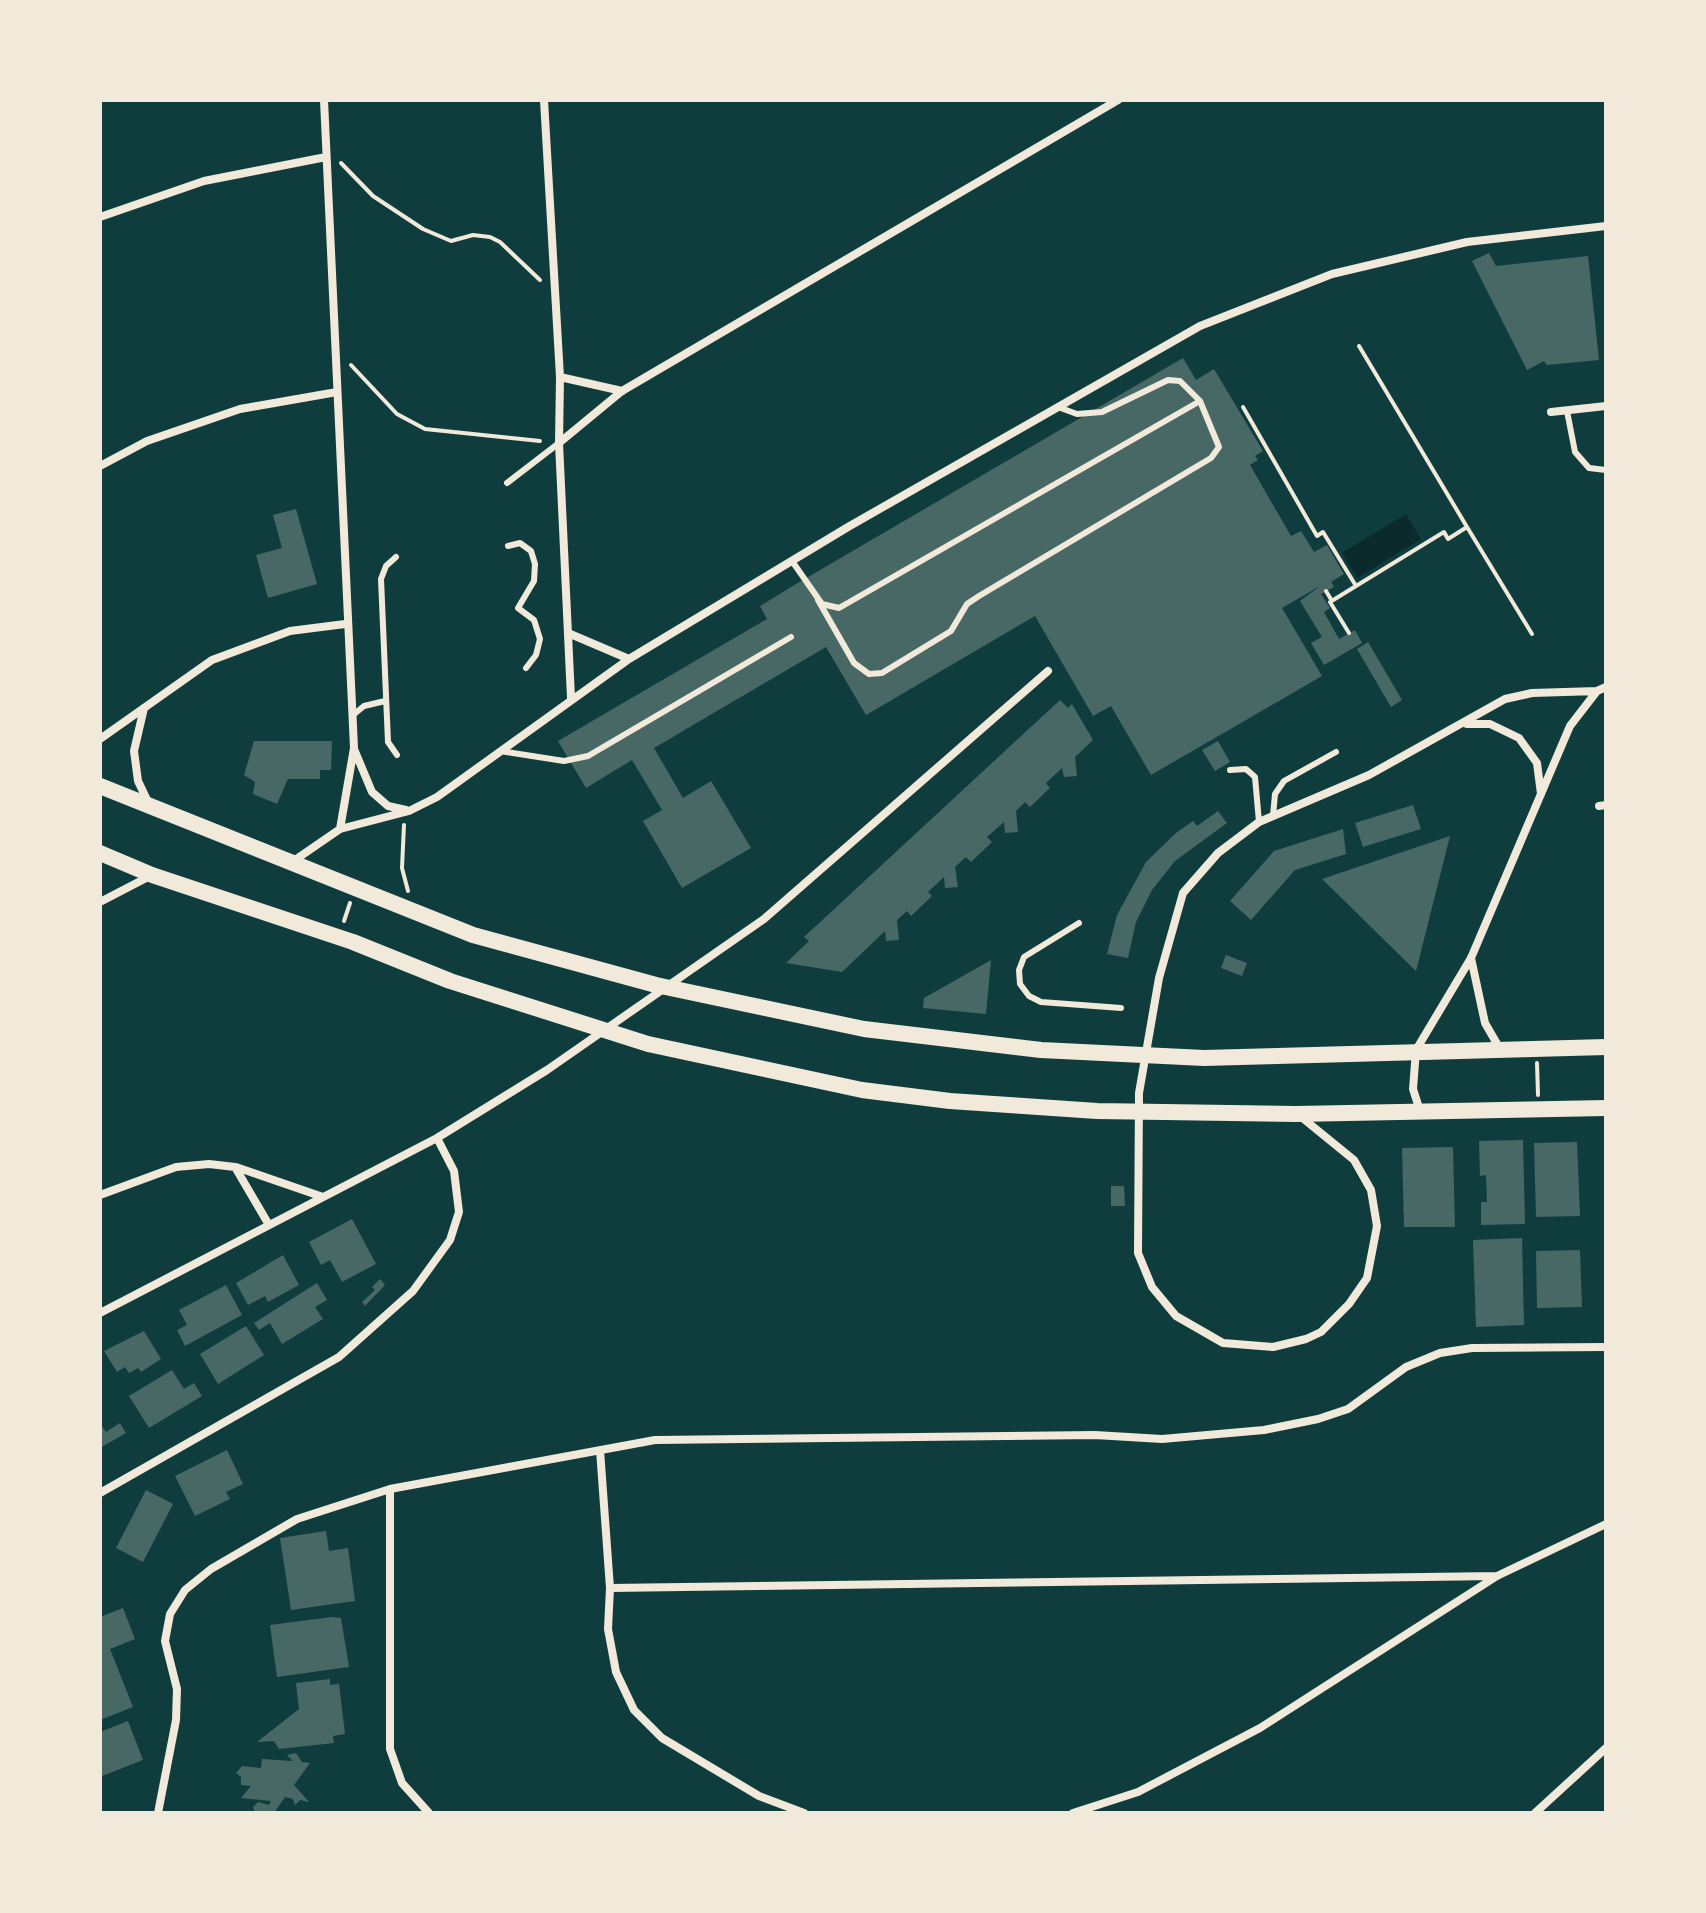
<!DOCTYPE html>
<style>
body{margin:0}
#map{position:relative;width:1706px;height:1913px;overflow:hidden;background:#0f3d3e;font-family:"Crimson Pro",serif}
canvas{display:block}
.frame{position:absolute;inset:0;border:102px solid #f1e9da;pointer-events:none}
</style>
<div id="map">
<canvas width="1706" height="1913"></canvas>
<div class="frame"></div>
</div>
<script>
const context = document.querySelector('canvas').getContext('2d');
context.lineJoin = 'round';
function fill(path, color) {
  context.fillStyle = color;
  context.fill(path, 'evenodd');
}
function shape(rows) {
  const path = new Path2D();
  for (const r of rows) {
    path.moveTo(r[0], r[1]);
    for (let i = 2; i < r.length; i += 2) path.lineTo(r[i], r[i + 1]);
  }
  return path;
}
function strokePath(path, color, width, dash) {
  context.strokeStyle = color;
  context.lineWidth = width;
  context.lineCap = dash ? 'butt' : 'round';
  context.setLineDash(dash || []);
  context.stroke(path);
}
const water = shape([
 [1406,514,1421,539,1357,578,1342,553]
]);
const building = shape([
 [1489,253,1496,266,1588,256,1599,360,1547,365,1544,361,1527,370,1472,261],
 [1183,358,1196,380,1214,369,1263,451,1255,456,1258,460,1250,465,1291,536,1301,531,1314,552,1327,545,1344,574,1331,582,1334,587,1321,594,1330,608,1324,612,1339,639,1355,630,1362,643,1324,665,1311,643,1322,637,1300,601,1320,586,1282,608,1322,676,1151,775,1111,706,1093,716,1035,616,866,715,826,647,654,748,683,798,711,781,751,848,682,888,643,821,662,810,632,760,586,788,558,741,767,619,760,606,791,587],
 [296,509,317,584,268,598,256,555,282,548,273,515],
 [1368,642,1402,700,1391,707,1357,649],
 [1060,700,1068,708,1072,704,1093,740,1075,757,1077,776,1064,777,1062,768,1046,783,1050,788,1030,807,1025,802,1016,811,1018,832,1005,833,1004,822,987,837,992,842,971,862,966,857,955,867,958,887,945,888,944,877,928,892,932,896,911,916,907,911,897,920,899,940,886,941,885,931,842,972,786,963,809,941,804,937],
 [254,741,332,741,331,770,320,770,320,779,288,779,277,804,253,794,255,782,244,775],
 [1218,741,1230,762,1215,771,1202,750],
 [1413,805,1421,829,1363,847,1355,823],
 [1218,811,1227,823,1175,861,1152,890,1136,922,1128,958,1107,954,1117,915,1146,862,1176,833,1193,821,1197,826],
 [1343,829,1346,854,1295,870,1251,920,1230,901,1274,851],
 [1450,836,1416,971,1322,879],
 [1226,955,1247,963,1242,976,1221,968],
 [991,960,986,1014,923,1008,924,998],
 [1523,1140,1525,1224,1481,1225,1481,1202,1487,1202,1486,1175,1480,1176,1479,1141],
 [1577,1142,1580,1216,1536,1217,1534,1143],
 [1453,1147,1455,1227,1404,1227,1402,1148],
 [1111,1186,1124,1186,1125,1206,1111,1206],
 [352,1219,376,1264,342,1282,330,1260,321,1265,309,1242],
 [1522,1238,1524,1325,1476,1327,1473,1240],
 [1580,1250,1582,1307,1537,1308,1536,1251],
 [283,1255,299,1285,268,1302,265,1296,248,1305,236,1283],
 [380,1279,385,1285,365,1306,362,1302,375,1290,372,1287],
 [317,1283,327,1300,315,1307,323,1319,282,1344,270,1323,259,1330,254,1323],
 [226,1285,242,1315,185,1346,177,1330,187,1325,179,1310],
 [246,1326,264,1355,218,1384,200,1354],
 [144,1331,161,1359,141,1372,138,1368,129,1373,125,1367,117,1372,104,1351],
 [172,1370,184,1389,194,1383,202,1396,149,1428,129,1396],
 [100,1423,106,1432,120,1423,126,1433,100,1448],
 [227,1450,243,1484,226,1492,230,1499,195,1516,175,1476],
 [146,1490,173,1504,143,1562,116,1548],
 [326,1531,329,1551,348,1548,355,1601,291,1610,280,1538],
 [123,1608,135,1639,110,1649,133,1707,100,1720,100,1617],
 [332,1617,341,1618,349,1667,277,1677,270,1625],
 [330,1679,330,1685,339,1684,345,1734,333,1736,334,1743,279,1749,274,1741,257,1742,299,1709,296,1683],
 [128,1721,143,1760,102,1776,100,1732],
 [296,1753,302,1762,310,1763,294,1785,309,1802,300,1800,295,1805,293,1799,285,1797,274,1813,255,1813,253,1807,258,1802,269,1805,271,1801,241,1798,251,1786,241,1785,241,1777,236,1773,242,1766,261,1768,262,1759,293,1761,287,1755]
]);
const path = shape([
 [341,163,373,196,423,229,451,241,473,235,490,237,500,242,540,280],
 [1359,346,1467,527],
 [351,365,397,414,425,429,540,441],
 [1243,407,1317,536,1323,532,1356,586,1444,532,1448,539,1467,527,1532,634],
 [1326,591,1332,601],
 [1349,633,1330,602,1356,586],
 [404,825,402,868,408,891],
 [344,921,350,903],
 [1537,1063,1538,1095]
]);
const service = shape([
 [1567,411,1575,452,1589,468,1606,470],
 [507,483,559,443],
 [508,546,520,543,531,551,535,564,534,581,518,608,534,620,540,639,536,655,526,668],
 [396,557,386,566,381,579,388,742,397,755],
 [792,561,822,604,839,608,1200,401],
 [818,600,854,663,869,674,882,673,951,631,967,604,979,596,1211,458,1219,447,1200,401,1180,381,1168,380,1102,412,1077,414,1058,407],
 [353,715,364,706,385,701],
 [500,751,564,761,588,756,791,637],
 [1230,770,1246,769,1255,777,1259,822],
 [1273,816,1275,794,1284,781,1336,752],
 [1079,923,1024,957,1019,970,1020,984,1029,996,1041,1002,1121,1008]
]);
const minor = shape([
 [324,100,354,748,340,829],
 [544,100,560,377,559,443,571,698],
 [100,217,204,181,326,157],
 [560,377,622,391],
 [1551,412,1606,406],
 [559,443,622,391,1118,100],
 [100,466,147,441,240,409,337,392],
 [568,633,629,659],
 [144,708,134,751,138,781,148,802],
 [1467,724,1490,724,1519,738,1537,763,1541,794],
 [100,739,212,660,290,631,345,624],
 [354,749,372,792,388,806,406,810],
 [1599,806,1606,805],
 [292,862,340,829,409,811,437,797,629,659,848,527,1200,326,1332,274,1467,242,1606,226],
 [100,902,152,875],
 [1471,958,1485,1023,1500,1049],
 [1420,1111,1413,1089,1416,1050,1471,958,1570,726,1597,691],
 [1300,1116,1354,1160,1371,1190,1377,1226,1367,1278,1349,1304,1321,1332,1306,1339,1273,1347,1223,1343,1176,1316,1152,1287,1138,1253,1139,1093,1159,978,1183,893,1218,853,1259,822,1369,775,1505,699,1532,693,1597,691,1606,687],
 [236,1167,323,1197],
 [100,1195,176,1167,209,1164,235,1167,269,1225],
 [100,1313,437,1138,547,1070,764,919,1048,671],
 [600,1450,610,1588,608,1629,616,1672,634,1710,662,1738,759,1796,804,1813],
 [390,1489,390,1749,402,1783,429,1813],
 [100,1493,339,1357,413,1291,450,1240,459,1212,454,1171,437,1138],
 [610,1588,1497,1576],
 [158,1813,176,1720,177,1689,165,1641,170,1614,185,1590,211,1569,297,1519,390,1489,655,1440,1095,1435,1162,1439,1264,1430,1318,1419,1348,1409,1406,1367,1440,1353,1472,1348,1606,1347],
 [1073,1813,1138,1792,1260,1728,1497,1576,1606,1524],
 [1535,1813,1606,1748]
]);
const secondary = shape([
 [100,786,473,935,656,985,864,1029,1041,1050,1204,1058,1606,1047],
 [100,853,152,875,353,942,450,981,648,1044,862,1090,950,1101,1097,1111,1296,1114,1606,1108]
]);
fill(water, '#0a2a2b');
fill(building, '#486865');
strokePath(path, '#f1e9da', 4);
strokePath(service, '#f1e9da', 6);
strokePath(minor, '#f1e9da', 8);
strokePath(secondary, '#f1e9da', 16);
</script>
